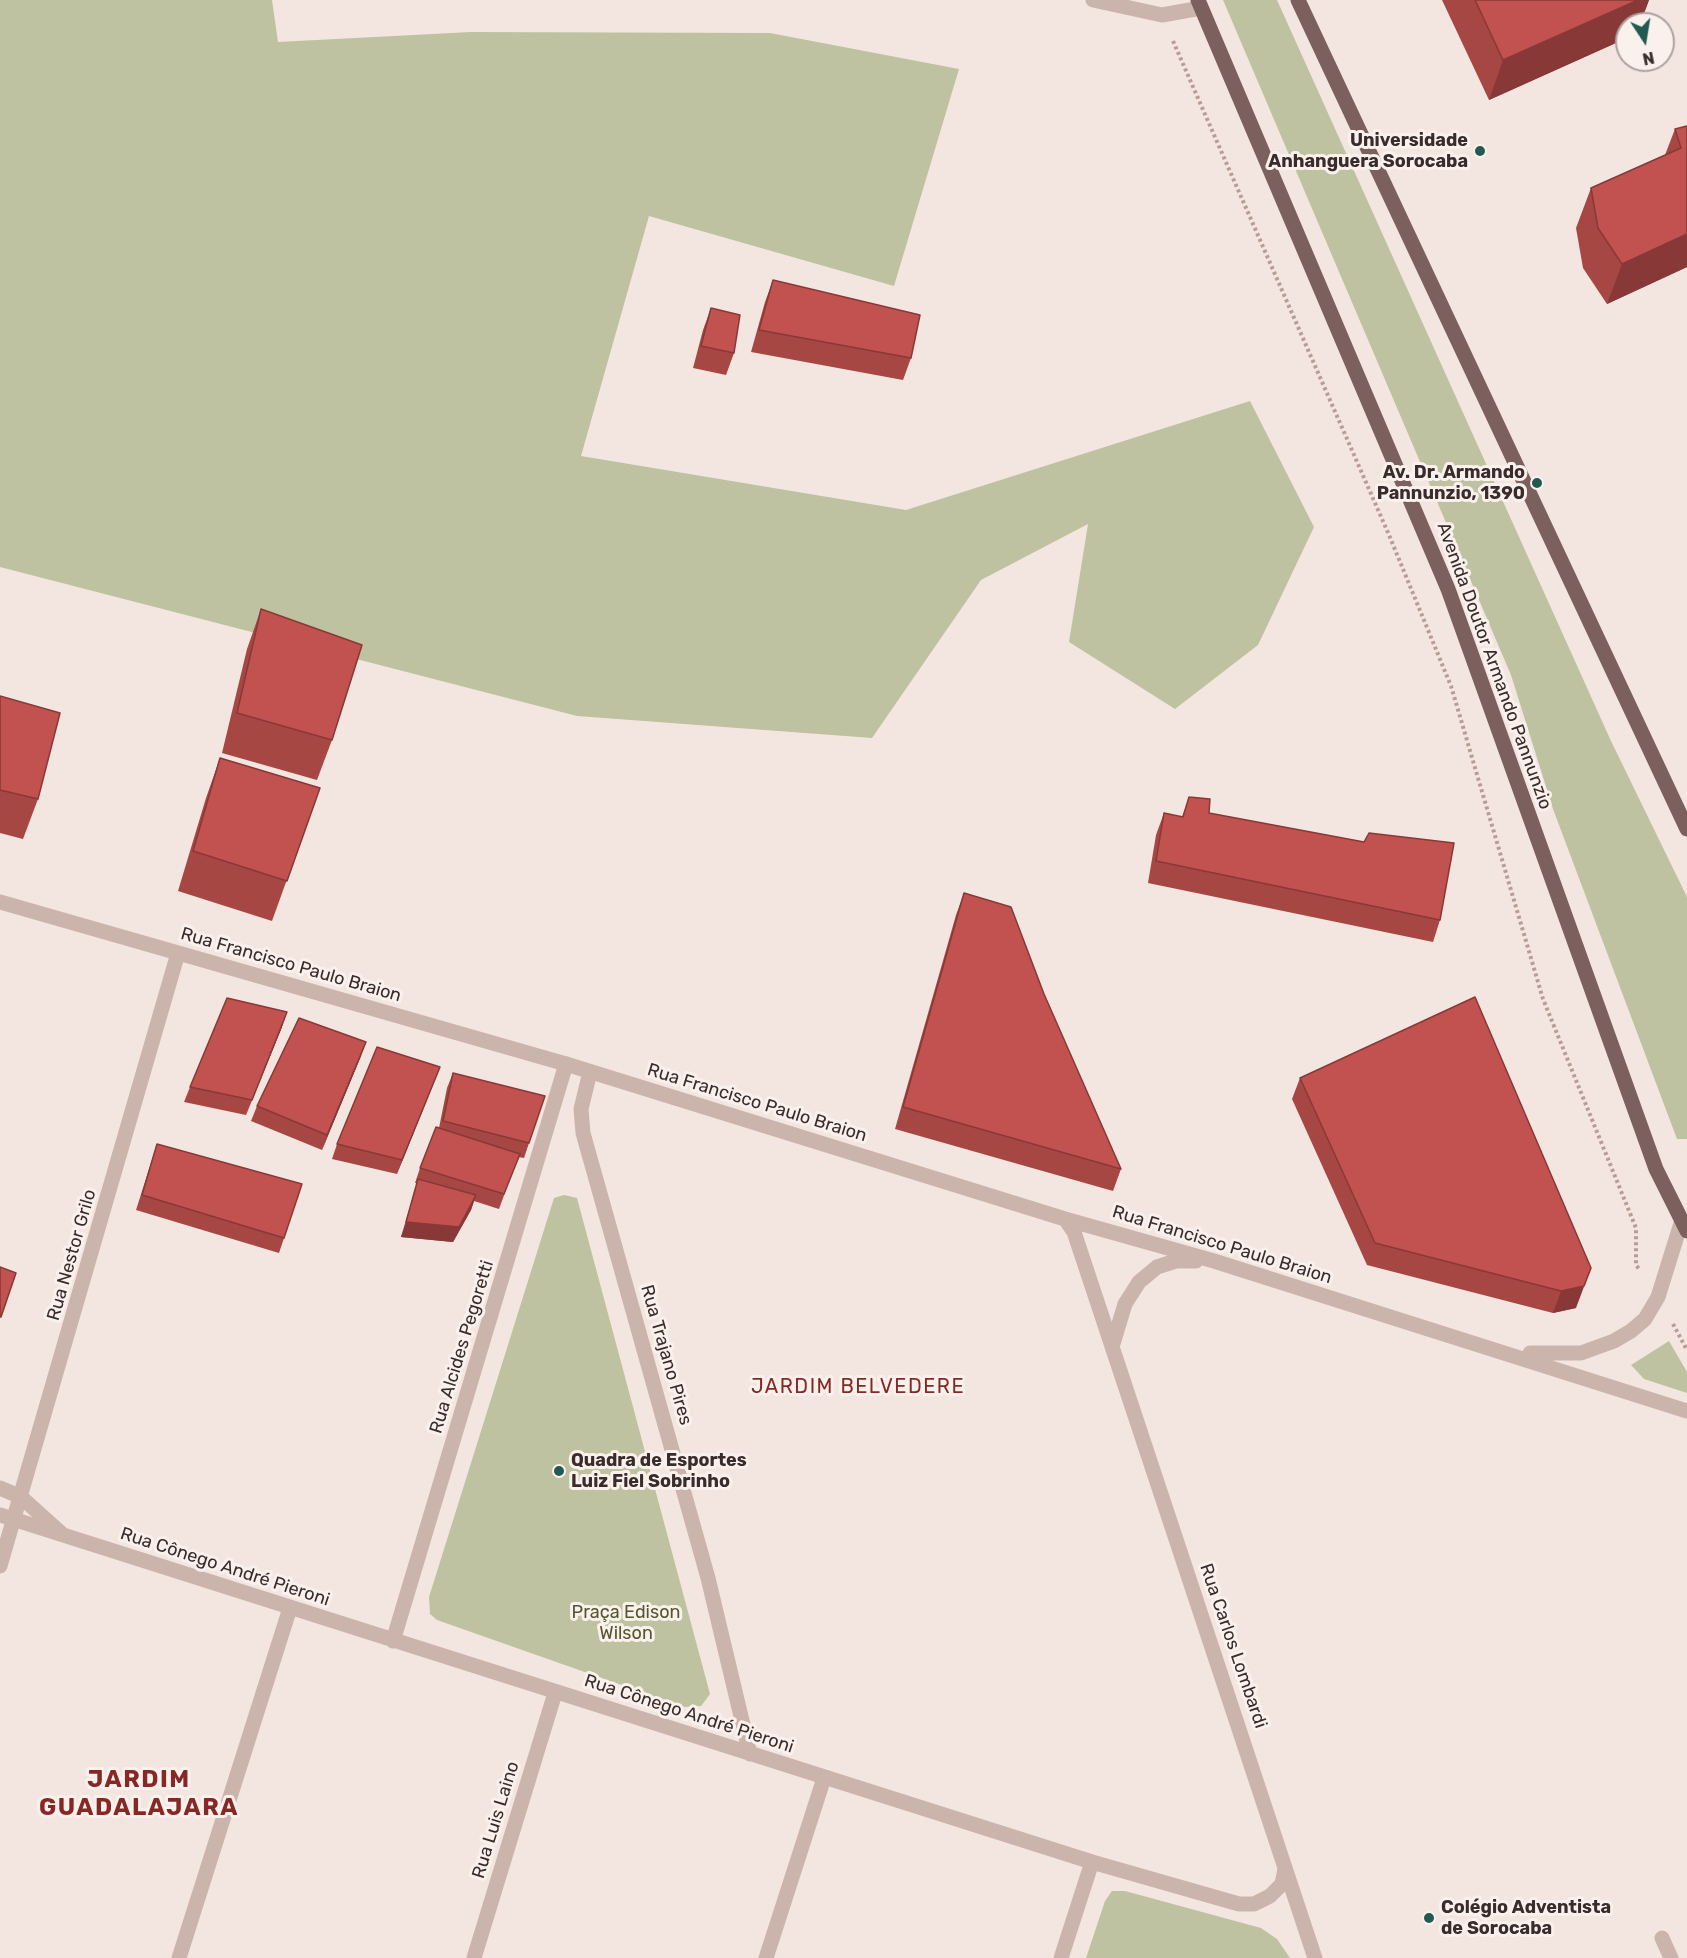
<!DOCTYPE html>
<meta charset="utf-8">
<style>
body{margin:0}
#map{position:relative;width:1687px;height:1958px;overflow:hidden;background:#f3e6e0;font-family:Rubik,sans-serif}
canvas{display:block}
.north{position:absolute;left:1615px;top:12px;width:60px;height:60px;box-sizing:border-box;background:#faf1ed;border:2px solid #ada29f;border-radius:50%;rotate:168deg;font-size:16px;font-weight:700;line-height:24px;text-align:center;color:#392c2b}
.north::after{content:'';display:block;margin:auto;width:21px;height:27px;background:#215a52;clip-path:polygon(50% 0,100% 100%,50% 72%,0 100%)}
</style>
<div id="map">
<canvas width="1687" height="1958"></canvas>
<div class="north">N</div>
</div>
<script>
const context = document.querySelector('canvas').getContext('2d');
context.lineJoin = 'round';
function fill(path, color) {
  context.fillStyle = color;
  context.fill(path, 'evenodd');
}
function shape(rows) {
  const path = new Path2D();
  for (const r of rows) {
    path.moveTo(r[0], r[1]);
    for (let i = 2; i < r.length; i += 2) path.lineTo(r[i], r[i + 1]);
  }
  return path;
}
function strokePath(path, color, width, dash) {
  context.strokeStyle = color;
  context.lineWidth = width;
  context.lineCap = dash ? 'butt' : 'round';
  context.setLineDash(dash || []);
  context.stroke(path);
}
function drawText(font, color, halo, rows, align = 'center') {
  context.font = font + ' Rubik,sans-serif';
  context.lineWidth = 6;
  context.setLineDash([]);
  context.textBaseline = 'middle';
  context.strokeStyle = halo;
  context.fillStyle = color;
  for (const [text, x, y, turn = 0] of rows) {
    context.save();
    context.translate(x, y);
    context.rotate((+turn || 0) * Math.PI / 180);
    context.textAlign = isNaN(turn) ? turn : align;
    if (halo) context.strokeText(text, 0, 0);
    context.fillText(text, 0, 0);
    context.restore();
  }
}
const green = shape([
 [0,0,272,0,278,42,471,32,770,33,959,69,894,286,649,216,581,456,906,510,1250,401,1314,527,1258,645,1175,709,1069,642,1088,524,981,580,872,738,577,716,0,567],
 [1223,0,1277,0,1611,741,1687,897,1687,1139,1677,1139,1553,809,1511,675],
 [564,1195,577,1198,710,1694,701,1706,684,1707,437,1620,430,1614,429,1597,554,1198],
 [1669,1341,1687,1372,1687,1393,1644,1379,1631,1365],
 [1112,1891,1125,1891,1261,1928,1277,1939,1290,1958,1086,1958,1105,1901]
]);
const path = shape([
 [1173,41,1389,535,1451,686,1543,999,1636,1228,1636,1265,1639,1269],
 [1673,1324,1687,1350]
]);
const service = shape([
 [1093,0,1162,15,1201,8],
 [1662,1938,1671,1958]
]);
const minor = shape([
 [590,1072,581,1109,583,1133,708,1578,750,1754],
 [0,1488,21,1497,61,1533],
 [0,1515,1092,1862,1239,1904,1254,1904,1270,1896,1282,1884,1285,1869],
 [393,1641,566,1064],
 [179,1958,290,1608],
 [474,1958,555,1693],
 [766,1958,824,1778],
 [1061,1958,1092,1862]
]);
const tertiary = shape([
 [0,902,566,1064,1065,1219,1214,1261,1687,1411],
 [1065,1219,1074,1232,1315,1958],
 [1112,1347,1125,1304,1139,1282,1157,1267,1176,1261,1196,1261],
 [1530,1353,1581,1353,1614,1341,1631,1331,1645,1319,1658,1297,1682,1220],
 [0,1566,178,953]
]);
const primary = shape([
 [1198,0,1448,589,1656,1169,1687,1231],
 [1298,0,1687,829]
]);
const wall = shape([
 [1442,0,1649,0,1640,24,1627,24,1627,38,1489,100],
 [1687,126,1687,267,1607,304,1583,268,1576,228,1591,188,1665,155,1675,129],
 [773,280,911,358,903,380,751,352,765,302],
 [711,308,734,353,726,375,693,368,703,330],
 [261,609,332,740,317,780,222,753,247,649],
 [0,696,38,799,23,839,0,833],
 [220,758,320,788,272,921,178,891,206,798],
 [1189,797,1209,813,1440,920,1433,942,1148,883,1156,835,1164,813,1182,817],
 [964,893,1044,994,1121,1169,1113,1191,895,1129,956,915],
 [1475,997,1576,1308,1553,1313,1367,1265,1292,1099,1300,1078],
 [282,1027,246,1115,184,1102,190,1087],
 [361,1056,322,1150,251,1121,257,1106],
 [440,1067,397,1174,332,1159,337,1144],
 [453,1073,529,1143,524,1158,518,1157,499,1209,474,1201,471,1210,453,1242,401,1237,417,1183,415,1183,420,1168,439,1128,447,1088],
 [157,1144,284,1238,279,1253,136,1210]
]);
const shadedWall = shape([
 [1638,0,1649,0,1640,24,1627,24,1627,38,1489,100,1503,60],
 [1687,234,1687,267,1607,304,1622,264],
 [287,1012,282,1027,246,1115,252,1100],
 [366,1042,361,1056,322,1150,327,1135],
 [440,1067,434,1082,397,1174,402,1160],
 [476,1195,471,1210,453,1242,401,1237,406,1222],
 [1591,1268,1576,1308,1553,1313,1561,1291]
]);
const building = shape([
 [1475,0,1638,0,1503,60,1475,0],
 [1687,126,1687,234,1622,264,1598,228,1591,188,1681,148,1675,129,1687,126],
 [773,280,920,315,911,358,759,330,773,280],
 [711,308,740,315,734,353,701,346,711,308],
 [261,609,362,645,332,740,237,713,261,609],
 [0,696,60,713,38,799,0,790,0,696],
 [220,758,320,788,287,881,193,851,220,758],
 [1189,797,1210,799,1209,813,1364,842,1369,833,1454,843,1440,920,1156,861,1164,813,1183,817,1189,797],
 [964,893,1011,907,1044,994,1121,1169,903,1107,964,893],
 [1475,997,1591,1268,1584,1286,1561,1291,1375,1243,1300,1078,1475,997],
 [227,998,287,1012,252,1100,190,1087,227,998],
 [299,1018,366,1042,327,1135,257,1106,299,1018],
 [377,1047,440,1067,402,1160,337,1144,377,1047],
 [453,1073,545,1096,529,1143,443,1121,453,1073],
 [436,1127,520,1154,504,1194,420,1168,436,1127],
 [157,1144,302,1184,284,1238,142,1195,157,1144],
 [418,1179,476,1195,459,1227,406,1222,418,1179],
 [0,1267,16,1273,1,1317,0,1317,0,1267]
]);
const markers = [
 [1480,151,6,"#215a52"],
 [1537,483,6,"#215a52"],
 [559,1471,6,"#215a52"],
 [1429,1918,6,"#215a52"]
];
const poiNames = [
 ["Universidade",1468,141],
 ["Anhanguera Sorocaba",1468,162],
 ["Av. Dr. Armando",1525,473],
 ["Pannunzio, 1390",1525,494],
 ["Quadra de Esportes",571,1461,"left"],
 ["Luiz Fiel Sobrinho",571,1482,"left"],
 ["Colégio Adventista",1441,1908,"left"],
 ["de Sorocaba",1441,1929,"left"]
];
const streetNames = [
 ["Avenida Doutor Armando Pannunzio",1494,666,70],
 ["Rua Francisco Paulo Braion",291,965,16],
 ["Rua Francisco Paulo Braion",757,1103,17],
 ["Rua Francisco Paulo Braion",1222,1245,17],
 ["Rua Nestor Grilo",72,1255,-74],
 ["Rua Alcides Pegoretti",462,1347,-73],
 ["Rua Trajano Pires",666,1355,74],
 ["Rua Cônego André Pieroni",225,1567,18],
 ["Rua Carlos Lombardi",1233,1646,71],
 ["Rua Cônego André Pieroni",689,1714,18],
 ["Rua Luis Laino",496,1820,-73]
];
const parkNames = [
 ["Praça Edison",626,1613],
 ["Wilson",626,1634]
];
const neighbourhoodNames = [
 ["JARDIM BELVEDERE",858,1387]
];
const districtNames = [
 ["JARDIM",139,1780],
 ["GUADALAJARA",139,1808]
];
fill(green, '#bec2a0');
strokePath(path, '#b79d96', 4, [3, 3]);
strokePath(service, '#cbb4ac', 15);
strokePath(minor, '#cbb4ac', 15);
strokePath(tertiary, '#cbb4ac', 15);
strokePath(primary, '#7b605d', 15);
fill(wall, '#a74744');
fill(shadedWall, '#883937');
fill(building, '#c2524f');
strokePath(building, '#883937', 1.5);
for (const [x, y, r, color] of markers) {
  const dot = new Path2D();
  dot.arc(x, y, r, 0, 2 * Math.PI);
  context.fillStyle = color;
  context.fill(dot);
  strokePath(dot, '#faf1ed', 2);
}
drawText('bold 18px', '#392c2b', '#faf1ed', poiNames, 'right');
drawText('18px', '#392c2b', '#faf1ed', streetNames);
drawText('18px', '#51572f', '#faf1ed', parkNames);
context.letterSpacing = '1.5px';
drawText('20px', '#862926', '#faf1ed', neighbourhoodNames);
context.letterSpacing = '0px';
context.letterSpacing = '1.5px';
drawText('bold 24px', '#862926', '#faf1ed', districtNames);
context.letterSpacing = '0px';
</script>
